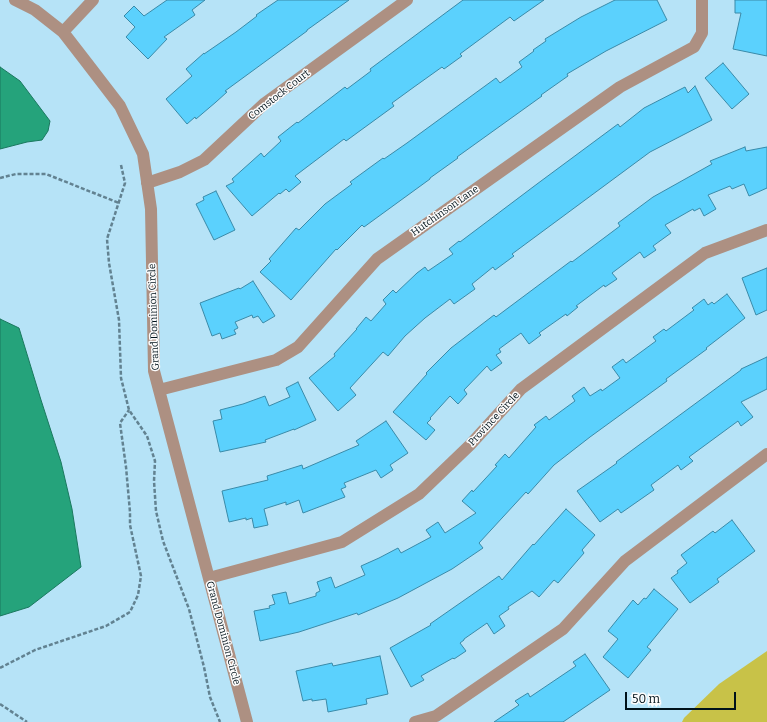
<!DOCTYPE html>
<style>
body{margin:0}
#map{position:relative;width:767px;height:722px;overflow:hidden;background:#b6e3f7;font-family:Bitter,serif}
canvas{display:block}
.scale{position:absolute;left:625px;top:692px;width:111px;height:18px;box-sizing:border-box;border:2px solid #00121a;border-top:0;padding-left:5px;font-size:12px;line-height:14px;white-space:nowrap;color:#00121a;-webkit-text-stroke:3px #fcfcfc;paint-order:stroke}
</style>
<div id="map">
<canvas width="767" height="722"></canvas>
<div class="scale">50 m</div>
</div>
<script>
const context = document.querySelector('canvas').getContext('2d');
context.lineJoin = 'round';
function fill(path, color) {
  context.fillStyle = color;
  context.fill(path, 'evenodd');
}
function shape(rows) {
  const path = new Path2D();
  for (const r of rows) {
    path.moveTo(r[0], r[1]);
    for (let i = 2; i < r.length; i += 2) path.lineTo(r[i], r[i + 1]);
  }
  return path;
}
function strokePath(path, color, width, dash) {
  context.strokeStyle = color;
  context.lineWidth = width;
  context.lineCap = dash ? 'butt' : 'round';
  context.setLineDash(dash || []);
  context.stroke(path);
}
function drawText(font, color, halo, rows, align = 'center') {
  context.font = font + ' Bitter,serif';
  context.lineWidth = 3;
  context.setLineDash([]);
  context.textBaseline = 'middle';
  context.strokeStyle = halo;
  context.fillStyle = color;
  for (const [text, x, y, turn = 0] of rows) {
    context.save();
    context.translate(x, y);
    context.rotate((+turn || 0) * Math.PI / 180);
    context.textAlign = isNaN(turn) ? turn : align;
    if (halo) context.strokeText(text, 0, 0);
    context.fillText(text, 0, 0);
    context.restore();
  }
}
const green = shape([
 [767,651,767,722,682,722,684,718,719,684]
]);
const water = shape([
 [0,67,20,81,50,121,48,131,42,140,27,142,0,149,0,67],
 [0,319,19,328,41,400,61,462,72,509,81,567,29,607,0,616,0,319]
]);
const building = shape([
 [167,0,205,0,192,10,195,15,164,37,167,39,148,59,126,37,135,27,124,16,134,6,144,16,167,0],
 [278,0,349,0,307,30,307,31,225,91,227,92,216,102,196,119,195,117,187,124,166,99,192,76,186,69,204,53,204,54,236,32,257,16,256,15,278,0],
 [463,0,544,0,514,21,510,17,460,54,462,56,444,69,442,67,414,87,392,103,394,106,346,141,344,139,295,176,301,182,289,192,286,189,280,194,279,193,252,216,226,186,234,182,232,179,251,162,261,153,264,157,281,141,278,137,297,122,298,123,345,87,347,89,371,71,370,69,463,0],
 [615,0,657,0,667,20,606,51,567,74,568,76,541,95,542,96,457,157,458,158,430,178,430,179,364,227,362,225,337,250,336,249,291,300,260,272,271,261,269,259,296,228,299,230,325,204,352,184,350,182,383,158,384,159,407,143,496,78,500,83,522,67,519,62,534,51,533,50,546,41,545,39,581,17,615,0],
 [735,0,767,0,767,56,733,49,741,13,735,13,735,0],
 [723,63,749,94,732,109,705,78,723,63],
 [695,86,712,120,650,152,512,254,514,256,495,270,493,267,472,284,475,289,454,304,450,299,425,318,405,336,388,356,383,352,350,388,356,395,338,411,309,378,335,356,334,354,357,329,356,329,366,317,371,321,386,304,383,300,393,290,396,293,417,273,425,267,428,271,453,254,449,249,459,241,460,242,537,184,618,124,620,127,644,108,685,87,688,93,695,86],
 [745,147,746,151,767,147,767,188,749,196,744,184,732,189,730,186,708,195,716,209,704,216,700,208,694,211,693,209,665,225,671,233,653,246,656,250,644,258,640,252,612,273,617,279,605,287,604,285,576,306,578,307,567,316,566,314,539,333,541,335,529,344,521,333,499,349,501,352,496,355,502,363,491,371,487,366,464,390,467,394,458,404,450,396,430,418,431,419,427,423,435,430,426,440,393,412,427,374,426,373,451,348,494,315,496,317,571,261,572,262,620,226,618,223,653,197,712,164,710,161,745,147],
 [216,191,235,230,214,240,196,204,204,200,203,197,216,191],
 [767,268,767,310,756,315,742,278,767,268],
 [253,281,275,316,263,323,258,316,253,318,252,315,235,322,238,328,234,330,236,334,222,339,220,333,212,336,200,303,239,288,240,289,253,281],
 [727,294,745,318,706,348,707,349,666,379,667,381,590,437,554,465,528,494,526,492,479,543,483,548,452,569,398,598,358,615,357,613,299,632,260,641,254,611,270,608,269,606,275,604,272,595,286,592,289,604,316,596,316,593,320,591,317,582,331,577,335,588,365,575,361,566,379,558,398,548,401,553,431,537,426,530,438,522,445,533,476,513,462,501,472,490,473,492,497,466,495,465,505,454,509,458,536,427,534,425,546,416,549,420,575,401,572,396,584,387,590,396,601,389,602,391,620,378,612,367,623,359,626,363,656,341,653,337,664,329,666,331,694,310,692,308,704,299,708,305,712,302,714,304,727,294],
 [767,357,767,389,741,402,753,417,741,426,738,421,689,457,693,461,681,470,678,465,651,485,654,490,621,513,618,509,600,522,577,491,617,463,616,462,741,370,741,369,767,357],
 [298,382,316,420,294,430,294,429,265,440,266,442,220,452,213,421,222,419,220,410,243,404,265,396,269,406,290,397,286,388,298,382],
 [386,421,408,453,390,465,393,470,381,478,376,470,344,483,346,487,341,489,345,497,303,513,299,500,286,505,286,502,264,509,268,525,254,528,252,518,246,520,246,518,229,522,222,491,268,480,267,476,302,465,303,469,359,445,356,441,386,421],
 [566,509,595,535,582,550,584,553,558,583,554,580,539,597,532,591,508,607,509,609,499,616,505,626,494,634,487,623,464,639,464,640,460,643,466,651,454,659,453,658,421,676,424,680,411,687,390,648,431,625,430,624,499,576,502,580,533,544,534,545,566,509],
 [732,520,755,551,717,579,719,582,690,603,671,578,678,573,677,571,687,563,681,555,713,531,715,533,732,520],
 [654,589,678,609,647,647,651,650,628,678,603,657,618,639,608,631,633,600,638,605,644,598,646,599,654,589],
 [585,654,610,690,563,722,494,722,519,705,515,701,528,693,530,697,576,666,573,662,585,654],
 [380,656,388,694,366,699,367,704,328,712,326,699,312,701,312,699,303,701,296,671,332,663,333,666,380,656]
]);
const path = shape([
 [121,165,125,183,107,239,109,263,119,320,121,378,129,410,147,436,155,461,154,481,156,511,163,541,189,609,204,667,210,697,220,722],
 [0,178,16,174,46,174,119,203],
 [0,668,35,650,106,626,130,612,138,595,141,576,130,525,130,512,126,467,120,423,129,410],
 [0,704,27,722]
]);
const street = shape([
 [15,0,35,10,63,32,87,63,120,106,143,154,151,209,154,371,247,722],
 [63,32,93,0],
 [147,183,180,172,204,160,265,103,407,0],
 [159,390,276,360,298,347,377,259,620,87,694,47,702,33,702,0],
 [209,578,342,542,419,494,470,445,521,389,705,253,767,230],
 [415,722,436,716,563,629,625,561,767,454]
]);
const streetNames = [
 ["Comstock Court",279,95,-38],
 ["Hutchinson Lane",445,211,-35],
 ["Grand Dominion Circle",154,317,-92],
 ["Province Circle",494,419,-47],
 ["Grand Dominion Circle",223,633,75]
];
fill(green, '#c8c248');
fill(water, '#25a37b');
strokePath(water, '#1a785e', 1);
fill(building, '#5bd1fd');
strokePath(building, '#3a8aa8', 1);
strokePath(path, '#628291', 2.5, [4, 2]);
strokePath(street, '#ad9082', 12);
drawText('10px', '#00121a', '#fcfcfc', streetNames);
</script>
